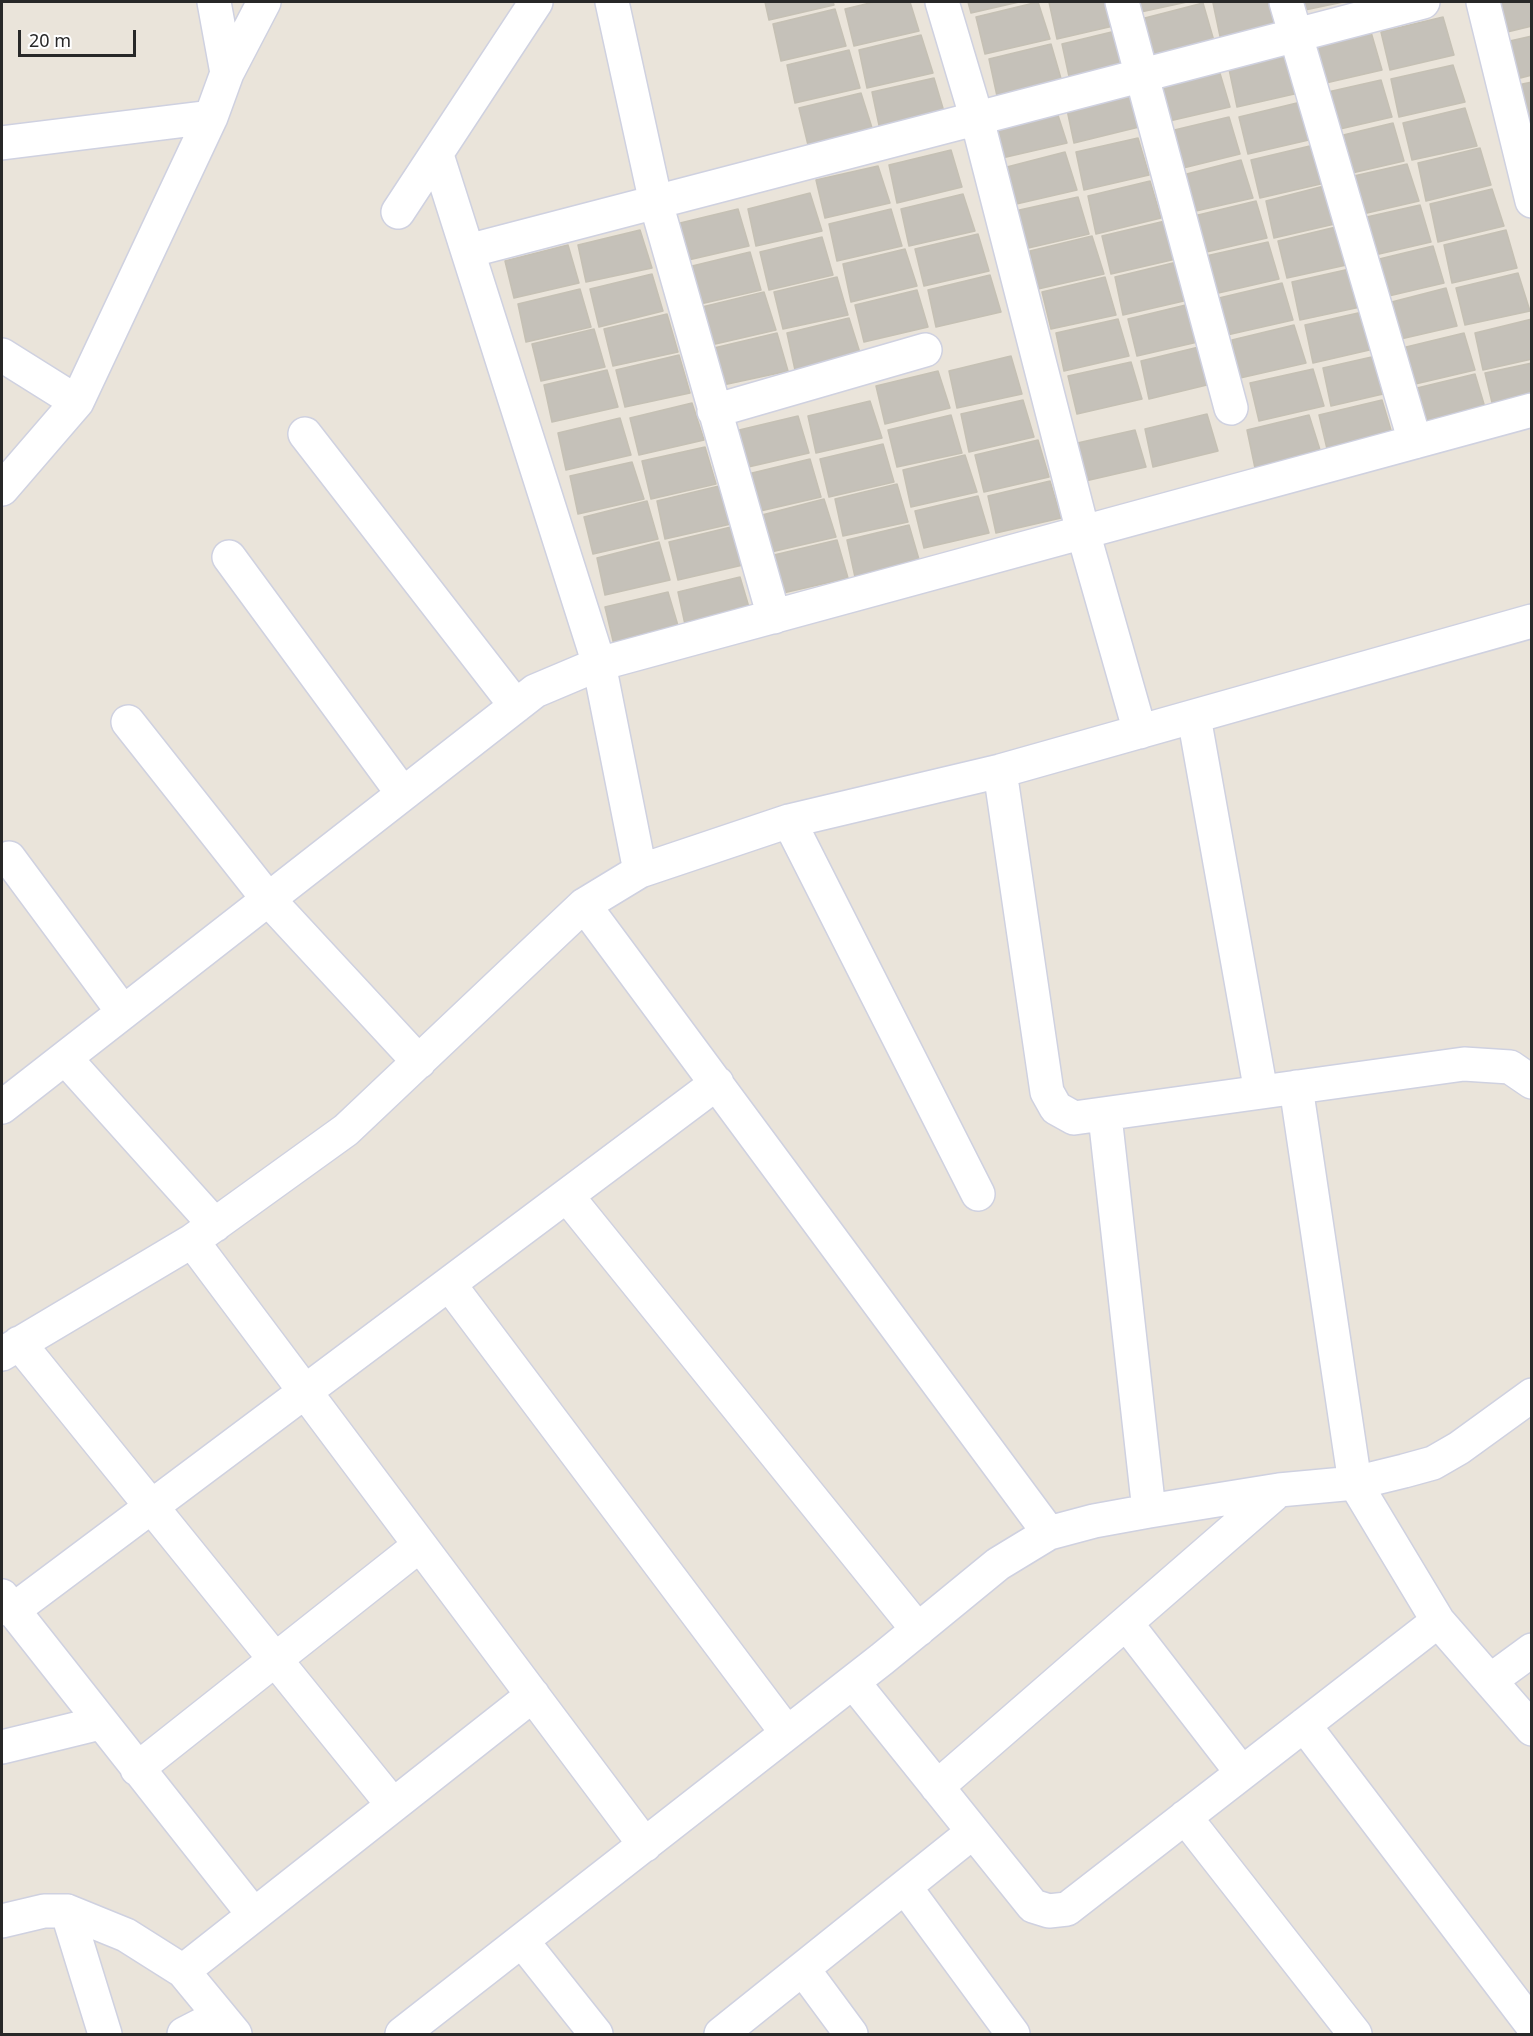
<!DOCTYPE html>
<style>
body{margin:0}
#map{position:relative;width:1533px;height:2036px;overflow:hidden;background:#eae4da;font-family:"Noto Sans",sans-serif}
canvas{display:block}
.frame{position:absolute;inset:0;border:3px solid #282828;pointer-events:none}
.scale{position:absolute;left:18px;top:30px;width:118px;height:27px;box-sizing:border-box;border:3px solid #282828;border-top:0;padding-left:8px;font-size:18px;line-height:21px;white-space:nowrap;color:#282828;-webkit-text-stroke:4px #fff;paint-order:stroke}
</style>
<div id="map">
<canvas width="1533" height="2036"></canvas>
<div class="frame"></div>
<div class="scale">20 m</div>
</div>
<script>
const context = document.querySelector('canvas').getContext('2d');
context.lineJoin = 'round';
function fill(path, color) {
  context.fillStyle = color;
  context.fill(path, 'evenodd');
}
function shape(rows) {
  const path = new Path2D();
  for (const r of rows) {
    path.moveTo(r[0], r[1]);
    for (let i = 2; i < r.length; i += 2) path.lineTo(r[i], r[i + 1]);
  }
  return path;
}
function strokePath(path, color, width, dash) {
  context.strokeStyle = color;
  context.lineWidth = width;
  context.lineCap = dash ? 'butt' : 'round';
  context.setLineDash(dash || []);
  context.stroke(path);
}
const building = shape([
 [765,2,833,2,834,5,769,20,765,2],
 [874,2,910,2,919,31,854,46,845,9,874,2],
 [968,2,1019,2,971,13,968,2],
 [1038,2,1050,39,985,54,976,17,1038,2],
 [1049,2,1115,2,1122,24,1057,39,1049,2],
 [1134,2,1187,2,1136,13,1134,2],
 [1221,2,1279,2,1287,26,1221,41,1213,3,1221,2],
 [1303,2,1343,2,1305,10,1303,2],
 [1492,2,1532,2,1532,26,1499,34,1492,2],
 [1203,3,1214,41,1149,56,1141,19,1203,3],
 [835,9,846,46,781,61,773,24,835,9],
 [1443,17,1454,55,1390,70,1381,32,1443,17],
 [1124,29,1135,67,1070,81,1062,44,1124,29],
 [1371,32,1382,70,1317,85,1308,48,1371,32],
 [921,35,933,73,867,88,859,50,921,35],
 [1532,36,1532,75,1509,81,1501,43,1532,36],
 [1051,44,1062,82,997,96,989,59,1051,44],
 [849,50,860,88,795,103,787,65,849,50],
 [1292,55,1303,92,1237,107,1229,69,1292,55],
 [1453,65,1465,102,1399,117,1391,79,1453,65],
 [1219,70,1230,107,1165,122,1157,84,1219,70],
 [934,78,945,115,880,130,872,92,934,78],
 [1381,80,1392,117,1327,132,1319,94,1381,80],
 [1532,82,1532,122,1522,124,1513,86,1532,82],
 [1128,90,1139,127,1074,143,1066,105,1128,90],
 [861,93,873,131,808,145,799,108,861,93],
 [1301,102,1313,139,1248,154,1239,117,1301,102],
 [1055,106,1067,143,1002,158,993,120,1055,106],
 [1465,108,1477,146,1412,160,1403,123,1465,108],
 [1229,117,1240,154,1175,170,1166,132,1229,117],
 [1393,123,1404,161,1339,176,1331,138,1393,123],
 [1138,138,1149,175,1084,190,1076,152,1138,138],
 [1314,145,1325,183,1260,198,1251,160,1314,145],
 [1480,148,1491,185,1426,201,1418,163,1480,148],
 [951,150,962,187,897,203,889,165,951,150],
 [1065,152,1077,190,1012,205,1003,168,1065,152],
 [1241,160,1253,198,1187,213,1179,176,1241,160],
 [1407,164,1419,201,1354,216,1345,178,1407,164],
 [878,166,890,203,825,218,816,180,878,166],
 [1150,181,1161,218,1096,234,1088,196,1150,181],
 [1328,185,1339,223,1274,238,1266,201,1328,185],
 [1492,189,1504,226,1438,242,1430,204,1492,189],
 [810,193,822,231,756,246,748,209,810,193],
 [963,194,975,231,909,246,901,209,963,194],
 [1078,197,1089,234,1024,249,1015,211,1078,197],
 [1256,201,1267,238,1202,253,1194,216,1256,201],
 [1420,205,1431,242,1366,257,1358,219,1420,205],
 [738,209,749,246,684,261,676,224,738,209],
 [891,209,902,246,837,261,829,224,891,209],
 [1165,221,1176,259,1111,274,1102,236,1165,221],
 [1340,226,1351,264,1287,278,1278,241,1340,226],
 [640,230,652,268,586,282,578,245,640,230],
 [1506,230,1517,268,1452,283,1444,245,1506,230],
 [978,234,989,271,924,286,915,249,978,234],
 [1092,236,1104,274,1038,289,1030,251,1092,236],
 [822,237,833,275,769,290,760,252,822,237],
 [1268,242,1279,279,1214,294,1206,256,1268,242],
 [568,245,579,283,514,298,505,261,568,245],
 [1433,246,1444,283,1380,298,1371,261,1433,246],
 [905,249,917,286,851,302,843,264,905,249],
 [750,252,761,290,696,305,688,267,750,252],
 [1177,262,1188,300,1123,315,1115,277,1177,262],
 [1354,268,1365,306,1300,320,1292,282,1354,268],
 [1518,273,1530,311,1465,325,1456,288,1518,273],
 [652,274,663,311,599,327,590,289,652,274],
 [990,275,1001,312,936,327,928,290,990,275],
 [837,277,848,315,783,329,774,292,837,277],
 [1105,277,1116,315,1051,329,1042,292,1105,277],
 [1282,283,1293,320,1227,335,1219,298,1282,283],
 [1446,288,1457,326,1392,341,1384,304,1446,288],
 [580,289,591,327,526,342,518,304,580,289],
 [917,290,928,327,864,342,855,305,917,290],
 [764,292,776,330,711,345,702,307,764,292],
 [1190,304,1202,341,1137,356,1128,319,1190,304],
 [1367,311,1378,348,1313,363,1305,325,1367,311],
 [667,314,678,352,613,366,604,329,667,314],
 [849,318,861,356,795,370,787,333,849,318],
 [1118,319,1129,356,1064,371,1056,333,1118,319],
 [1532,319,1532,359,1483,370,1475,333,1532,319],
 [1294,325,1306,363,1240,378,1232,340,1294,325],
 [594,329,605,367,541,381,532,344,594,329],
 [777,333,788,371,723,385,714,348,777,333],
 [1464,333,1475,370,1411,385,1402,348,1464,333],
 [1203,346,1215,383,1149,399,1141,361,1203,346],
 [1385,354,1396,391,1331,406,1323,368,1385,354],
 [679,355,690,393,625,407,616,370,679,355],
 [1011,356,1022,394,957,408,949,371,1011,356],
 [1131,362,1142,399,1077,414,1068,376,1131,362],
 [1532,363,1532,402,1494,411,1485,373,1532,363],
 [1313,369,1324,406,1259,421,1250,383,1313,369],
 [607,370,618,407,552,422,544,385,607,370],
 [938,371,950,408,885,424,876,386,938,371],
 [1475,374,1486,411,1421,426,1413,389,1475,374],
 [1023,400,1034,437,969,452,961,414,1023,400],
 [1382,400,1393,437,1328,453,1319,415,1382,400],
 [870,401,882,438,816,453,808,416,870,401],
 [692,403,704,440,639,455,630,418,692,403],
 [1207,414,1218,451,1153,467,1145,429,1207,414],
 [951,415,962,453,897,467,888,430,951,415],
 [1309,415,1321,453,1255,468,1247,430,1309,415],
 [798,416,809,453,744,468,735,431,798,416],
 [620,418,631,455,566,470,558,433,620,418],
 [1135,430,1146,467,1081,482,1073,444,1135,430],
 [1038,440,1049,477,984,492,975,455,1038,440],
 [883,444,894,482,829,497,820,459,883,444],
 [705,447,716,484,651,499,642,461,705,447],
 [965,455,977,492,911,507,903,470,965,455],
 [810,459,821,497,756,512,748,474,810,459],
 [632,462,644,499,578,514,570,476,632,462],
 [1050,481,1061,518,996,533,988,496,1050,481],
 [897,484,908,522,843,536,835,499,897,484],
 [719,486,731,524,665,539,657,501,719,486],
 [978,496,989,533,924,548,915,511,978,496],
 [824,499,836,537,771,552,762,515,824,499],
 [647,501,658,539,593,554,584,517,647,501],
 [909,525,920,563,855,577,847,540,909,525],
 [731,527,743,565,678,580,669,542,731,527],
 [837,540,848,578,783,593,774,555,837,540],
 [659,542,670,580,605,595,597,558,659,542],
 [740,577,751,614,686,629,678,592,740,577],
 [668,592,679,629,614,645,605,607,668,592]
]);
const minor = shape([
 [214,2,227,73],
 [612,2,656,203,774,617],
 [942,2,977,119,1083,532,1140,732],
 [1122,2,1231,408],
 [1286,2,1415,442],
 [1483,2,1532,201],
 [2,143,211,117],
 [437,155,599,664,640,871],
 [398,212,536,2],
 [468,251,1423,2],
 [2,355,77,402],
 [714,411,925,350],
 [305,434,516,706],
 [2,489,77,402,211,117,227,73,264,2],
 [229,557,403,794],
 [1194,717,1261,1092],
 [128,722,268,899,419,1062],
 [1000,771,1047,1092,1056,1108,1074,1118,1464,1064,1510,1067,1532,1082],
 [789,821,978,1194],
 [9,858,123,1012],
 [584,905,1049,1533],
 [65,1058,215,1225],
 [1296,1087,1355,1483,1438,1621,1532,1729],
 [2,1107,535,691,599,664,1532,410],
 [1105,1116,1149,1511],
 [567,1196,918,1630],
 [192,1241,645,1845],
 [449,1284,787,1733],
 [19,1343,393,1805],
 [2,1354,192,1241,346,1130,584,905,640,871,789,821,1000,771,1532,621],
 [2,1596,254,1915],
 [12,1611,717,1083],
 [1126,1623,1242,1773],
 [1491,1680,1532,1650],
 [853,1682,1033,1906,1049,1911,1067,1909,1438,1621],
 [1304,1725,1532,2025],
 [2,1747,100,1723],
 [137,1769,420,1545],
 [937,1787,1279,1490],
 [1185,1817,1355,2034],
 [905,1887,1013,2034],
 [67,1911,105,2034],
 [2,1921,44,1911,67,1911,126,1935,183,1971,235,2034],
 [522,1941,596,2034],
 [803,1969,851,2034],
 [183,1971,533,1695],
 [184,2034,219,2016],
 [402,2034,882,1659,998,1564,1049,1533,1094,1521,1149,1511,1279,1490,1355,1483,1404,1471,1433,1463,1459,1448,1532,1395],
 [721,2034,973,1832]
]);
fill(building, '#c5c1b9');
strokePath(building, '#c5c0b4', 1.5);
strokePath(minor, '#cfd1e0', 36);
strokePath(minor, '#fff', 33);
</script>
